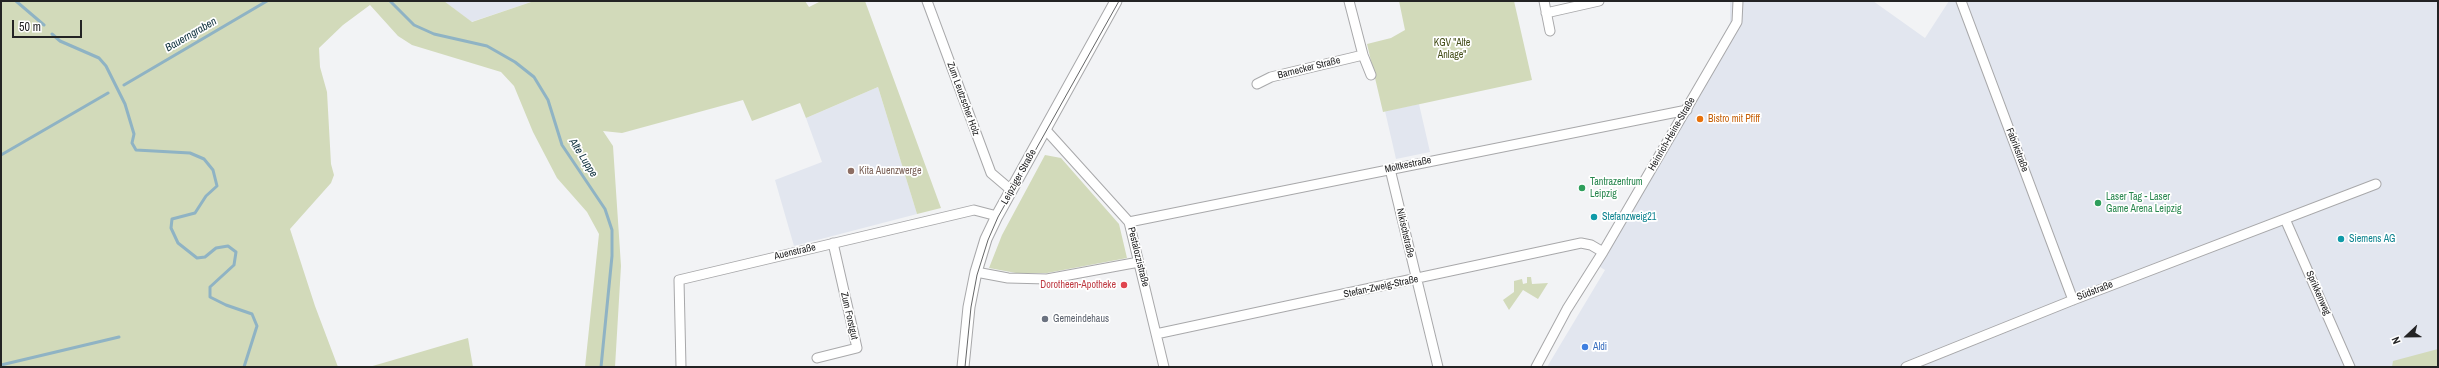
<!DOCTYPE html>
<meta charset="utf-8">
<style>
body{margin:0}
#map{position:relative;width:2439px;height:368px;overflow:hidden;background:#f2f3f5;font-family:"Archivo Narrow",sans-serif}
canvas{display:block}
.frame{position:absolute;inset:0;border:2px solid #232324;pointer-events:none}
.north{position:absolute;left:2387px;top:316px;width:40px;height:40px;-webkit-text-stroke:3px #fff;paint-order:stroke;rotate:248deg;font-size:11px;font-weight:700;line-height:16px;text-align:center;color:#232324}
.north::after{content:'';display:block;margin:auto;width:14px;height:18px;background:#232324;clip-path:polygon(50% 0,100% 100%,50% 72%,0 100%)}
.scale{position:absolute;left:12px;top:20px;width:70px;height:18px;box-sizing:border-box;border:2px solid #232324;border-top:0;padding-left:5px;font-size:12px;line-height:14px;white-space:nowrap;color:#232324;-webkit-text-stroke:3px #fff;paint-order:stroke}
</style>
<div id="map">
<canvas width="2439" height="368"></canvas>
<div class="frame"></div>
<div class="north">N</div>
<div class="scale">50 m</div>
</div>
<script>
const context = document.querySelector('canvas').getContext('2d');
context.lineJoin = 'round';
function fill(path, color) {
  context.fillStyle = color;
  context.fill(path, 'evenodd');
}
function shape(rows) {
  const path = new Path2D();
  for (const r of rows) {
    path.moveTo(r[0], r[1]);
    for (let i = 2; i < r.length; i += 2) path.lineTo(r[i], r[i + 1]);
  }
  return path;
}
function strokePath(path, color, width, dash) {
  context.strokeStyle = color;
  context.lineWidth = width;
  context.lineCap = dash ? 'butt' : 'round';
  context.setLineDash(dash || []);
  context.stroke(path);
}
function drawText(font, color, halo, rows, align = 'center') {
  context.font = font + ' "Archivo Narrow",sans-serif';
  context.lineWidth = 3.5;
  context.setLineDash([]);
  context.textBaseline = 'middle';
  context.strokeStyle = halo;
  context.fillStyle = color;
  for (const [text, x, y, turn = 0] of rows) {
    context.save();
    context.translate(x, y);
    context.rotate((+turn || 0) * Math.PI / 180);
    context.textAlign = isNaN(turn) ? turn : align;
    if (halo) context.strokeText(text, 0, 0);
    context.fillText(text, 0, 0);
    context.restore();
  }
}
const built = shape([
 [444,1,534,1,471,22],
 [1730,1,1873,1,1925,38,1949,1,2438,1,2438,358,2402,367,1547,367,1605,270,1595,264,1730,23],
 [878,87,917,214,794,246,775,180,822,162,806,118],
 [1419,104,1430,152,1396,159,1385,111]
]);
const green = shape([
 [1,1,444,1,472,22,534,1,805,1,809,7,821,1,865,1,941,208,917,214,878,87,806,118,800,103,752,121,743,100,622,133,603,131,613,146,621,266,615,367,585,367,599,234,587,212,557,178,533,132,514,86,501,72,412,45,398,36,370,5,343,25,319,48,320,67,327,92,331,164,334,175,331,183,290,229,315,306,338,367,1,367],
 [1399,1,1514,1,1532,80,1383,112,1367,44,1391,38,1405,30],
 [1045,155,1061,158,1119,224,1127,258,1047,273,1016,273,989,268,1002,235],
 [1527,277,1531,277,1532,284,1548,283,1538,299,1523,290,1509,310,1503,300,1514,292,1514,281,1522,279,1523,284,1527,283],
 [468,338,473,367,369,367,383,363],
 [2438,349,2438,367,2392,367,2393,361]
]);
const stream = shape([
 [16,1,44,25],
 [390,1,414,25,434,34,487,46,515,62,534,77,548,100,562,145,605,209,612,230,612,256,601,367],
 [52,34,60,41,99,58,106,66,125,104,134,134,132,143,136,150,190,153,204,159,213,170,217,186,206,196,195,213,172,219,171,228,178,243,197,258,205,257,216,248,228,246,236,252,234,265,210,287,210,297,226,305,252,314,257,326,244,367],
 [124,85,267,1],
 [1,155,108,93],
 [1,365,119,337]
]);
const minor = shape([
 [927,1,991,173,1011,190],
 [1349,1,1363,55,1371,75],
 [1544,1,1550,31],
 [1961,1,2073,300],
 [1546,13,1599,1],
 [1257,84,1271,77,1363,55],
 [1045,129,1129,222,1164,367],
 [1390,169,1438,367],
 [2285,219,2350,367],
 [1129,222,1687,110],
 [976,272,1008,278,1047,279,1139,262],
 [1156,334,1581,243,1591,245,1603,252],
 [817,358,857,348,833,243],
 [681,367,679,280,974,210,997,216],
 [1536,367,1567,309,1603,252,1737,22,1738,1],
 [1906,367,2073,300,2376,184]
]);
const tertiary = shape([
 [963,367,969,307,976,272,986,239,997,216,1116,1]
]);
const tram = shape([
 [965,367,971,307,977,275,988,240,998,217,1119,1]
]);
const markers = [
 [1700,119,4,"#e8710a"],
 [851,171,4,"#8d6e63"],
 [1582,188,4,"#2e9e5b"],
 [2098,203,4,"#2e9e5b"],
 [1594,217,4,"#0f9aa8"],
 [2341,239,4,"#0f9aa8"],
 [1124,285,4,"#e0444e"],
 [1045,319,4,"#6b7280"],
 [1585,347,4,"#3f7fe0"]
];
const parkNames = [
 ["KGV \"Alte",1452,43],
 ["Anlage\"",1452,55]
];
const streetNames = [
 ["Barnecker Straße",1309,68,-14],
 ["Zum Leutzscher Holz",963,99,70],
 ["Heinrich-Heine-Straße",1672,134,-60],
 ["Fabrikstraße",2017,150,69],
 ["Moltkestraße",1408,165,-12],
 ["Leipziger Straße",1019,177,-61],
 ["Nikischstraße",1405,233,77],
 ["Auenstraße",795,252,-13],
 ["Pestalozzistraße",1138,257,76],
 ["Stefan-Zweig-Straße",1381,287,-12],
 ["Südstraße",2095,291,-21],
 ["Sprikkenweg",2318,293,66],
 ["Zum Forstgut",849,316,77]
];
const foodNames = [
 ["Bistro mit Pfiff",1708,119]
];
const educationNames = [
 ["Kita Auenzwerge",859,171]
];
const leisureNames = [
 ["Tantrazentrum",1590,182],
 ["Leipzig",1590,194],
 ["Laser Tag - Laser",2106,197],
 ["Game Arena Leipzig",2106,209]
];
const cultureNames = [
 ["Stefanzweig21",1602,217],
 ["Siemens AG",2349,239]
];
const healthNames = [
 ["Dorotheen-Apotheke",1116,285]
];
const worshipNames = [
 ["Gemeindehaus",1053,319]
];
const shopNames = [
 ["Aldi",1593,347]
];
const waterNames = [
 ["Bauerngraben",191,35,-30],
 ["Alte Luppe",583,158,58]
];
fill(built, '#e2e6ef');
fill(green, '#d2daba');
strokePath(stream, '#8fb3c4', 3);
strokePath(minor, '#a8a8aa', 11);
strokePath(tertiary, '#a8a8aa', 13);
strokePath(minor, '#fff', 9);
strokePath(tertiary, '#fff', 11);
strokePath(tram, '#656667', 1);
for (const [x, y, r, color] of markers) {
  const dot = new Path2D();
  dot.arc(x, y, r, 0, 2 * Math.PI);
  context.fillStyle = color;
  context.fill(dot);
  strokePath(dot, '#fff', 1.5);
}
drawText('10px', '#434c17', '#fff', parkNames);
drawText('10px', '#232324', '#fff', streetNames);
drawText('10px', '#c56008', '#fff', foodNames, 'left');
drawText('10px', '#785e54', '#fff', educationNames, 'left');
drawText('10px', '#27864d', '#fff', leisureNames, 'left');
drawText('10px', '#0d838f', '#fff', cultureNames, 'left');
drawText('10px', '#be3a42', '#fff', healthNames, 'right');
drawText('10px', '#5b616d', '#fff', worshipNames, 'left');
drawText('10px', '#366cbe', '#fff', shopNames, 'left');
drawText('italic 11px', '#0e303d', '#fff', waterNames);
</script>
